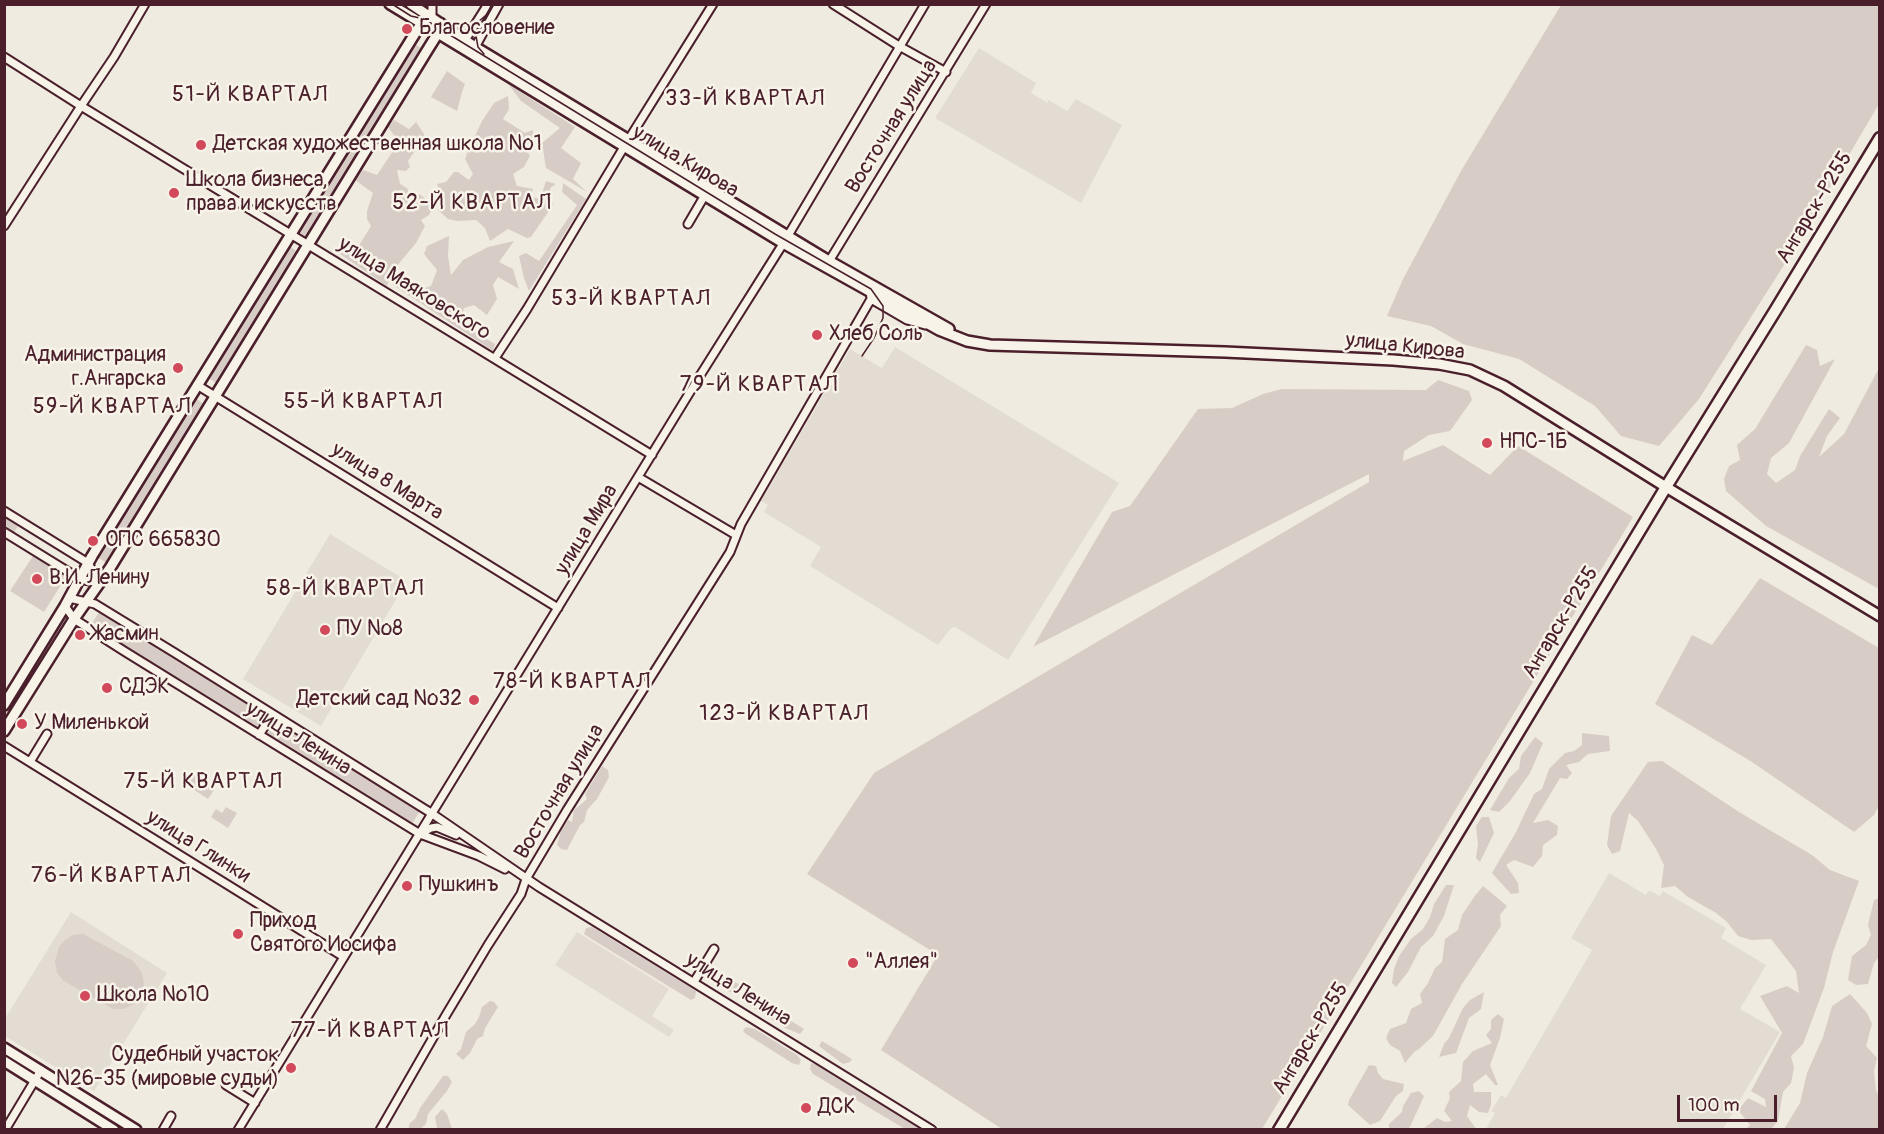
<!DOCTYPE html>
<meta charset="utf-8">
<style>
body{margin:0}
#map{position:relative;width:1884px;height:1134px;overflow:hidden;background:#f0ebe0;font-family:Pangolin,sans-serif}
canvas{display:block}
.frame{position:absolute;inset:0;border:6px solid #4a1f2b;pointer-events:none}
.scale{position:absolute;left:1677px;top:1095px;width:100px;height:27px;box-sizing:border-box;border:3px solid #4a1f2b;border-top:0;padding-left:8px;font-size:18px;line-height:21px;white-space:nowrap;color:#4a1f2b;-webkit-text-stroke:4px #f7f3e8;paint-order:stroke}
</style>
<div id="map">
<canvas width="1884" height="1134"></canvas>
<div class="frame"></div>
<div class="scale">100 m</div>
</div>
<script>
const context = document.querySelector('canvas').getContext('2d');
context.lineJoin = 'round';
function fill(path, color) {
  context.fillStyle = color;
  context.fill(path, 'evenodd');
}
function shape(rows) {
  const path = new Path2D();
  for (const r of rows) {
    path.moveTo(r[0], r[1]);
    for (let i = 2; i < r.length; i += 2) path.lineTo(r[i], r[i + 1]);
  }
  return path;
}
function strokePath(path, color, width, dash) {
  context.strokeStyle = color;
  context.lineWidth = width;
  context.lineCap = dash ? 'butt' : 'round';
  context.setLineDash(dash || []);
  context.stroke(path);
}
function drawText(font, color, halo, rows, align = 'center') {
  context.font = font + ' Pangolin,sans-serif';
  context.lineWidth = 5;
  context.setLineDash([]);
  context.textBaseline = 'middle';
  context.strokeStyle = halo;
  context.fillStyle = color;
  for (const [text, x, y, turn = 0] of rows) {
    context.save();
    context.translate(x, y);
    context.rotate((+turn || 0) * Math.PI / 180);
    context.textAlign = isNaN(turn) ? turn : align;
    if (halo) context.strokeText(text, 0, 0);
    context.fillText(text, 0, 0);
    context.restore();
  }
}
const built = shape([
 [979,48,1036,83,1031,93,1048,103,1047,99,1067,111,1076,99,1122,125,1081,203,935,118],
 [895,347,1119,483,1008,660,955,627,951,628,938,645,810,566,821,547,764,512,768,505,761,501,850,349,882,368],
 [330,534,407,581,321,726,243,679],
 [1609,873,1646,895,1649,890,1660,896,1663,891,1726,928,1721,938,1766,965,1740,1009,1780,1032,1723,1129,1486,1129,1495,1113,1491,1111,1501,1095,1506,1098,1592,950,1571,938],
 [71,912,167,973,94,1091,5,1036,4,1020],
 [577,932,669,989,652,1016,674,1030,669,1037,555,965]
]);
const green = shape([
 [1561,5,1879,5,1879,104,1784,265,1699,399,1659,446,1621,436,1595,406,1519,359,1463,344,1431,326,1387,316,1403,279,1461,171],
 [411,42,423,49,307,238,296,230],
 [447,71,465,84,462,92,457,111,431,97],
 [508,84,575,127,561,148,581,163,573,179,587,192,546,168,542,143,560,128,521,101],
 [508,96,509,109,503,119,525,133,533,130,533,139,525,147,530,156,524,167,513,174,517,186,533,189,531,197,540,199,546,181,556,184,550,188,553,205,531,237,527,238,508,229,490,241,485,228,476,220,457,221,448,219,438,210,444,198,437,184,446,182,454,172,458,172,469,180,473,174,465,159,468,151,482,121,494,103],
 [394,120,409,129,416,122,424,134,425,142,419,145,408,161,410,167,406,171,397,170,400,184,407,188,412,201,419,194,434,205,429,215,421,220,425,226,416,243,391,273,387,286,340,254,344,248,358,247,371,226,367,219,367,211,373,193,355,180,363,170,377,175,399,142,388,127],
 [563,183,586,199,529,291,524,278,519,256,526,253,539,261,577,205,562,192],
 [449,236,448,256,451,275,463,260,488,247,514,241,499,262,513,269,519,289,498,277,493,285,497,299,487,315,474,305,464,308,460,322,495,344,493,351,393,285,392,281,396,273,420,290,431,286,437,270,424,254,427,246],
 [289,246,299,253,218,384,207,377],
 [1806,345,1817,350,1820,366,1835,359,1789,443,1771,458,1767,474,1776,483,1795,470,1800,456,1829,409,1840,418,1827,436,1819,457,1844,434,1878,370,1879,371,1879,589,1766,526,1726,491,1724,479,1729,466,1740,460,1737,445,1755,429],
 [1438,380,1469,391,1472,400,1450,431,1429,435,1404,451,1403,461,1443,445,1490,475,1518,446,1633,517,1262,1129,1002,1129,881,1050,938,955,807,874,874,773,1369,482,1369,474,1033,647,1112,512,1130,506,1198,409,1232,408,1263,394,1282,389,1426,390],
 [193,397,206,405,108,564,96,556],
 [4,515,19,524,14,533,5,527],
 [33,556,66,577,44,612,10,591],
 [1760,578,1879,648,1879,806,1874,815,1854,832,1752,762,1655,704,1692,635,1712,645],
 [99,612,266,716,258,729,91,625],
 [26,679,29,681,5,722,4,715],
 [275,722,420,811,412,824,267,735],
 [1582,733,1609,736,1610,751,1588,754,1579,762,1566,765,1572,773,1567,779,1560,778,1533,823,1548,820,1558,826,1557,835,1543,845,1542,856,1533,867,1514,860,1506,865,1518,883,1519,893,1511,894,1492,873,1516,832,1534,794,1542,789,1549,769,1565,753,1574,751,1582,745],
 [1535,737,1543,743,1530,773,1510,801,1499,812,1490,810,1509,778,1519,769,1521,756],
 [1662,761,1739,812,1812,855,1830,870,1859,881,1833,952,1824,988,1803,1044,1791,1056,1794,1068,1791,1083,1783,1092,1778,1121,1771,1129,1746,1129,1750,1125,1738,1110,1748,1098,1766,1107,1765,1099,1751,1091,1782,1033,1760,996,1787,986,1799,993,1796,971,1771,939,1751,940,1738,936,1727,922,1716,913,1688,897,1675,886,1661,888,1664,865,1656,849,1638,821,1629,813,1620,851,1612,854,1607,845,1611,816,1648,762],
 [602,766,608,770,609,777,597,799,587,810,584,822,580,825,567,850,561,849,557,845,561,830,568,820,572,822,574,810,587,799,585,794],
 [194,773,216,787,208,799,187,785],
 [226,807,237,813,228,828,211,817,216,809,222,813],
 [1482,817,1489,817,1494,833,1480,862,1476,858,1478,844,1476,826],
 [1446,885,1454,885,1444,916,1433,936,1421,947,1408,972,1396,987,1392,983,1394,969,1399,956,1411,939,1423,929,1430,917,1434,904],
 [1483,886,1507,906,1500,915,1501,926,1462,984,1433,1036,1419,1049,1414,1052,1405,1063,1400,1051,1390,1045,1386,1038,1390,1029,1406,1023,1411,1009,1422,1003,1420,994,1428,983,1435,968,1442,962,1445,939,1458,930,1462,915,1474,897],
 [1879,898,1879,957,1874,963,1868,984,1856,985,1848,980,1852,956,1866,945,1871,935,1868,925,1874,900],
 [592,927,696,991,695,998,691,1000,590,938,584,934,586,928],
 [83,934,133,961,137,966,142,973,144,984,141,995,134,1004,124,1009,113,1009,64,981,57,973,55,961,59,947,65,940,73,935],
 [706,969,741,985,739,990,732,993,725,990,706,977,704,975],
 [1484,992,1481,1009,1469,1018,1456,1053,1439,1057,1444,1044,1449,1038,1463,1008,1470,1000],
 [1850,994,1867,1013,1872,1024,1866,1046,1877,1058,1874,1071,1876,1090,1879,1097,1879,1129,1784,1129,1800,1103,1807,1073,1823,1037,1832,1006],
 [751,996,804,1029,800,1034,785,1028,746,1003],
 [490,1001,494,1002,498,1007,485,1028,483,1036,477,1039,470,1053,463,1060,456,1054,461,1049,466,1032,475,1024,479,1017,482,1007],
 [1498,1014,1504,1019,1500,1038,1490,1065,1498,1085,1495,1085,1486,1074,1473,1084,1474,1092,1491,1092,1491,1105,1488,1113,1479,1112,1470,1105,1467,1116,1476,1129,1423,1129,1437,1118,1445,1122,1452,1121,1444,1111,1450,1098,1449,1092,1461,1081,1463,1062,1473,1051,1492,1043,1486,1035,1491,1029,1491,1020],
 [746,1027,755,1029,797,1055,801,1060,799,1065,792,1063,746,1034,743,1031],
 [822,1041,852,1059,850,1062,843,1064,819,1046],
 [811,1063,820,1066,923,1129,905,1129,813,1074,810,1069],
 [1369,1065,1376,1066,1378,1073,1383,1079,1404,1084,1403,1091,1396,1096,1380,1121,1370,1125,1348,1105,1349,1100],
 [46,1076,131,1129,117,1129,43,1082],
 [443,1076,448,1076,452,1082,447,1091,428,1114,426,1124,420,1129,408,1129,410,1123,415,1119,420,1108],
 [1419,1091,1424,1096,1410,1127,1407,1129,1389,1129,1389,1124,1402,1112,1403,1106,1411,1093],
 [442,1109,447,1114,452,1129,435,1129,437,1128,435,1117]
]);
const street = shape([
 [833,4,899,46,946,72],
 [432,18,432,4],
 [464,42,488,4],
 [474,49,499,4],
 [4,57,81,106,652,455],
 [688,224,705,195],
 [4,226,81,106,114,57,145,4],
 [828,263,986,4],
 [871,299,907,320,925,325],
 [495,358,527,309,624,147,713,4],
 [197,385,558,608],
 [638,477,736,535],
 [4,511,88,563,99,583],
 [4,532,80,579,99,583],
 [69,598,95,604,175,653,431,813,539,887,932,1130],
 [65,606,74,619,124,651,420,834,479,856,505,869],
 [259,735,272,715],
 [4,746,344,957],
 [30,762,47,734],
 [422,833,431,828,437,827,456,835],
 [694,982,714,949],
 [226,1085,255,1103],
 [5,1130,41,1070],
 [163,1130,171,1116],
 [238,1130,701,374,786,239,925,4],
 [380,1130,446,1015,488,945,521,894,526,879,567,810,730,552,741,524,871,299,870,290]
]);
const secondary = shape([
 [390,4,783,243,939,330,967,341,990,345,1225,352,1393,360,1439,364,1470,370,1504,386,1666,487,1880,616],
 [411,4,475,47,829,261,949,329],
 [4,705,65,606,92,556,427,14],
 [4,731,74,619,110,568,428,49,438,33,440,23],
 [4,1048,136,1130],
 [4,1061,114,1130]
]);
const primary = shape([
 [1279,1130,1666,487,1775,311,1880,138]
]);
const tram = shape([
 [392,4,411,16,424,19,775,234,871,289,883,306,883,318,874,338,862,356],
 [441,25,454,28,467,26,478,22,485,16],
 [484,54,478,47,476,36,492,4]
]);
const markers = [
 [407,29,6,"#d1495b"],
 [201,145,6,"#d1495b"],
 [174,193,6,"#d1495b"],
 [817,335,6,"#d1495b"],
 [178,368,6,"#d1495b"],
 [1487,443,6,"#d1495b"],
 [93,541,6,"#d1495b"],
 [37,579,6,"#d1495b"],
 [325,630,6,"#d1495b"],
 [80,635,6,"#d1495b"],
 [107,688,6,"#d1495b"],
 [474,700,6,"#d1495b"],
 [22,724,6,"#d1495b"],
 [407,886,6,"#d1495b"],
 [238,934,6,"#d1495b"],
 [853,963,6,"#d1495b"],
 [85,996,6,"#d1495b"],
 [291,1068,6,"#d1495b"],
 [806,1108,6,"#d1495b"]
];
const poiNames = [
 ["Благословение",419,29],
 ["Детская художественная школа №1",213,145],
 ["Школа бизнеса,",186,181],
 ["права и искусств",186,205],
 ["Хлеб Соль",829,335],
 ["Администрация",166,356,"right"],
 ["г.Ангарска",166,380,"right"],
 ["НПС-1Б",1499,443],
 ["ОПС 665830",105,541],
 ["В.И. Ленину",49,579],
 ["ПУ №8",337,630],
 ["Жасмин",92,635],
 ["СДЭК",119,688],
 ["Детский сад №32",462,700,"right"],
 ["У Миленькой",34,724],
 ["Пушкинъ",419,886],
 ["Приход",250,922],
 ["Святого Иосифа",250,946],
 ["\"Аллея\"",865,963],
 ["Школа №10",97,996],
 ["Судебный участок",279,1056,"right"],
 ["N26-35 (мировые судьи)",279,1080,"right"],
 ["ДСК",818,1108]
];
const streetNames = [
 ["Восточная улица",892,127,-58],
 ["улица Кирова",685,162,31],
 ["Ангарск-Р255",1815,208,-59],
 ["улица Маяковского",414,289,32],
 ["улица Кирова",1405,347,6],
 ["улица 8 Марта",387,482,32],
 ["улица Мира",587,530,-59],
 ["Ангарск-Р255",1561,623,-59],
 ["улица Ленина",298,739,32],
 ["Восточная улица",560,792,-59],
 ["улица Глинки",198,847,32],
 ["улица Ленина",738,990,32],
 ["Ангарск-Р255",1311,1039,-59]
];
const neighbourhoodNames = [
 ["51-Й КВАРТАЛ",250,95],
 ["33-Й КВАРТАЛ",745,99],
 ["52-Й КВАРТАЛ",472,203],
 ["53-Й КВАРТАЛ",631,299],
 ["79-Й КВАРТАЛ",759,385],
 ["55-Й КВАРТАЛ",363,402],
 ["59-Й КВАРТАЛ",112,407],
 ["58-Й КВАРТАЛ",345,589],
 ["78-Й КВАРТАЛ",572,682],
 ["123-Й КВАРТАЛ",784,714],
 ["75-Й КВАРТАЛ",203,782],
 ["76-Й КВАРТАЛ",111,876],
 ["77-Й КВАРТАЛ",370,1031]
];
fill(built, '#e3dcd2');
fill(green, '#d8cdc6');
strokePath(street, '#4a1f2b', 11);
strokePath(secondary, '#4a1f2b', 14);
strokePath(primary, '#4a1f2b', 15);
strokePath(street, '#f7f3e8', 7);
strokePath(secondary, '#f7f3e8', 9);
strokePath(primary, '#f7f3e8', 10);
strokePath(tram, '#4a1f2b', 1.5);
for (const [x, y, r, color] of markers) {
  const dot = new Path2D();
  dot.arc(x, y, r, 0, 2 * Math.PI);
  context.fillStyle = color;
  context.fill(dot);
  strokePath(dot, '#f7f3e8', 2);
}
drawText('21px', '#4a1f2b', '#f7f3e8', poiNames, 'left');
drawText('21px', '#4a1f2b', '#f7f3e8', streetNames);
context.letterSpacing = '1.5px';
drawText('22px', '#4a1f2b', '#f7f3e8', neighbourhoodNames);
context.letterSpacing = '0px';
</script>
